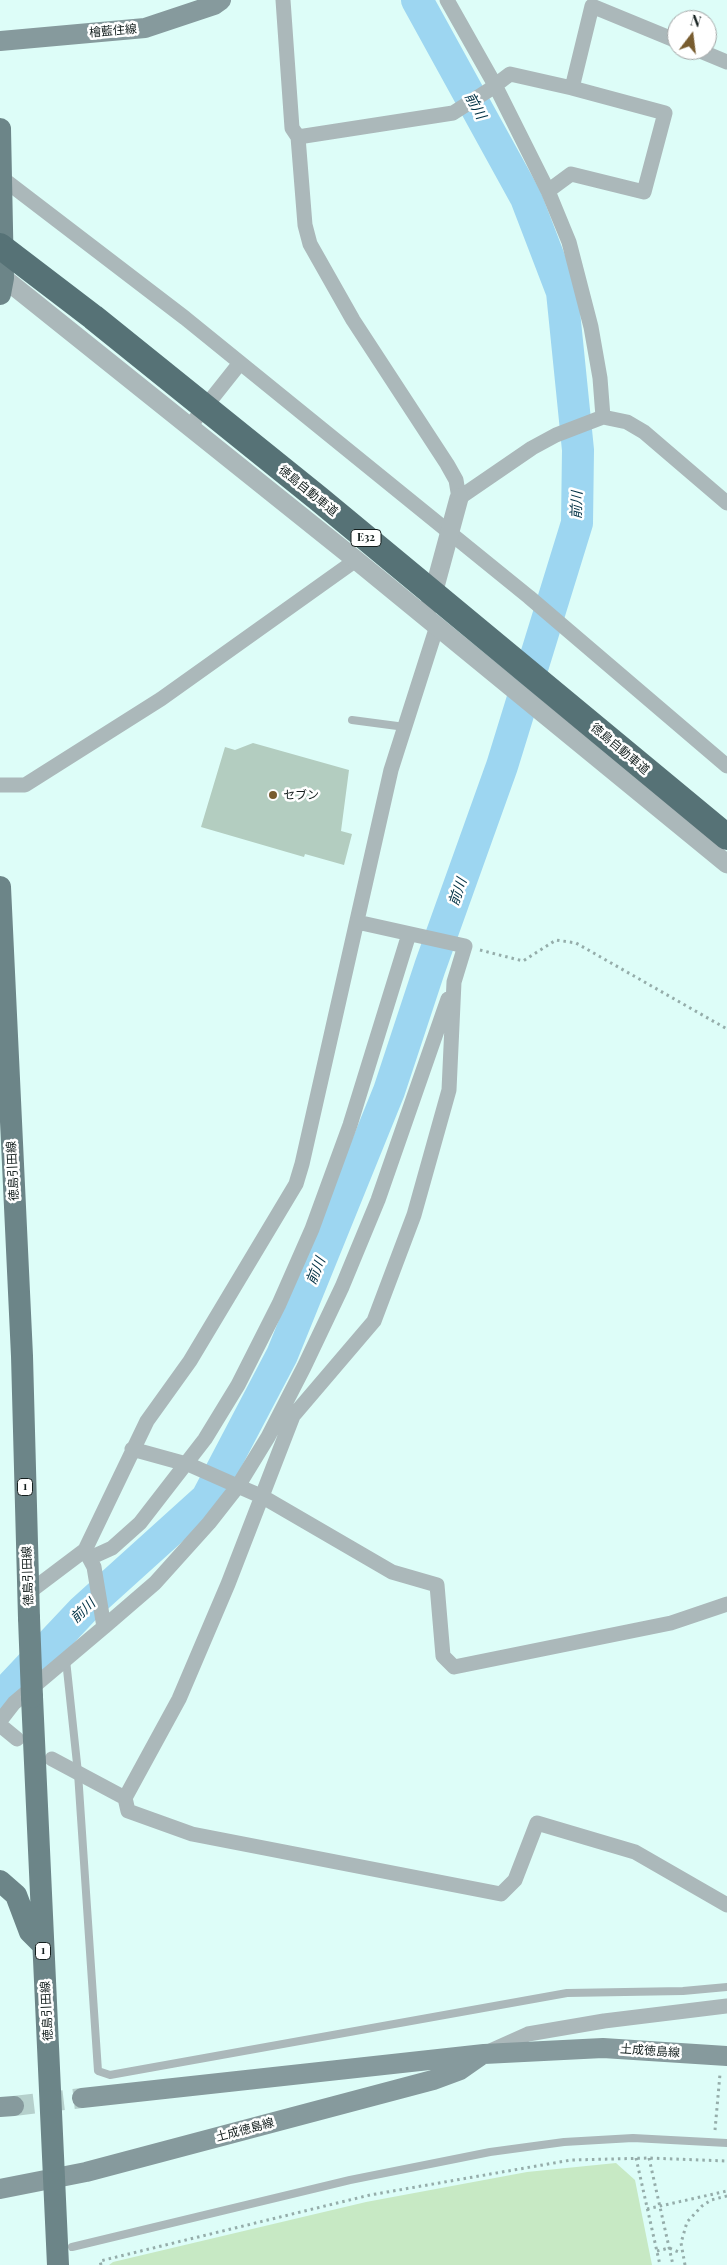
<!DOCTYPE html>
<meta charset="utf-8">
<style>
body{margin:0}
#map{position:relative;width:727px;height:2265px;overflow:hidden;background:#ddfdf8;font-family:"Playfair Display",serif}
canvas{display:block}
.north{position:absolute;left:667px;top:10px;width:50px;height:50px;box-sizing:border-box;background:#fff;border:1px solid #a1a5a5;border-radius:50%;rotate:15deg;font-size:14px;font-weight:700;line-height:20px;text-align:center;color:#131e1d}
.north::after{content:'';display:block;margin:auto;width:18px;height:22px;background:#785c2f;clip-path:polygon(50% 0,100% 100%,50% 72%,0 100%)}
</style>
<div id="map">
<canvas width="727" height="2265"></canvas>
<div class="north">N</div>
</div>
<script>
const context = document.querySelector('canvas').getContext('2d');
context.lineJoin = 'round';
function fill(path, color) {
  context.fillStyle = color;
  context.fill(path, 'evenodd');
}
function shape(rows) {
  const path = new Path2D();
  for (const r of rows) {
    path.moveTo(r[0], r[1]);
    for (let i = 2; i < r.length; i += 2) path.lineTo(r[i], r[i + 1]);
  }
  return path;
}
function strokePath(path, color, width, dash) {
  context.strokeStyle = color;
  context.lineWidth = width;
  context.lineCap = dash ? 'butt' : 'round';
  context.setLineDash(dash || []);
  context.stroke(path);
}
function drawText(font, color, halo, rows, align = 'center') {
  context.font = font + ' "Playfair Display","Noto Sans JP",serif';
  context.lineWidth = 5;
  context.setLineDash([]);
  context.textBaseline = 'middle';
  context.strokeStyle = halo;
  context.fillStyle = color;
  for (const [text, x, y, turn = 0] of rows) {
    context.save();
    context.translate(x, y);
    context.rotate((+turn || 0) * Math.PI / 180);
    context.textAlign = isNaN(turn) ? turn : align;
    if (halo) context.strokeText(text, 0, 0);
    context.fillText(text, 0, 0);
    context.restore();
  }
}
const green = shape([
 [616,2163,635,2180,652,2265,109,2265,113,2262,366,2202,527,2172]
]);
const river = shape([
 [0,1698,83,1610,207,1498,282,1355,389,1091,430,967,502,766,577,523,578,450,562,292,526,198,417,0]
]);
const building = shape([
 [253,743,349,770,341,831,352,834,344,865,305,854,304,857,201,827,225,747,235,750]
]);
const secondaryTunnel = shape([
 [14,2106,82,2098]
]);
const path = shape([
 [480,950,523,961,556,940,576,943,727,1029],
 [715,2130,720,2074],
 [636,2158,660,2265],
 [649,2158,673,2265],
 [647,2209,727,2191],
 [657,2251,669,2248,681,2253],
 [101,2265,100,2261,370,2195,571,2160,649,2158,727,2161],
 [685,2265,681,2243,687,2222,702,2206,711,2200,727,2196]
]);
const service = shape([
 [352,720,405,727],
 [66,1660,78,1773,98,2071,110,2075,567,1993,683,1991,727,1987],
 [72,2247,350,2180,490,2152,564,2142,633,2138,727,2143]
]);
const minor = shape([
 [283,0,292,128,298,137,305,225,310,244,353,320,447,464,456,480,459,498,532,448,556,435,603,417,627,422,644,432,727,503],
 [447,0,495,85,548,191,569,242,591,327,600,378,603,417],
 [698,50,727,62],
 [572,88,592,6,677,41],
 [298,137,453,113,489,90,510,74,572,88,665,113,644,192,571,174,548,191],
 [2,178,185,318,529,597,727,766],
 [190,426,240,363],
 [0,785,25,785,161,699,356,560],
 [357,922,465,946,454,982,449,1090,414,1215,374,1321,293,1416,228,1584,179,1699,125,1798,128,1811,192,1834,501,1894,515,1880,537,1823,635,1852,727,1905],
 [132,1449,190,1465,233,1484,263,1497,392,1572,437,1585,443,1656,454,1667,671,1623,727,1604],
 [90,1558,112,1548,140,1523,205,1439,238,1385,279,1304,312,1229,350,1125,409,934],
 [28,1593,85,1550,147,1421,190,1361,296,1184,302,1164,391,770,437,626],
 [104,1627,155,1583,209,1523,238,1486,268,1437,304,1367,342,1287,378,1200,448,999],
 [0,1721,14,1703,104,1627,94,1567,85,1550],
 [0,1725,17,1739],
 [52,1759,125,1798],
 [490,2051,528,2034,604,2021,727,2006]
]);
const tertiary = shape([
 [0,275,356,560,727,864],
 [430,605,459,498]
]);
const secondary = shape([
 [0,41,145,28,214,5,221,0],
 [82,2098,484,2054,603,2048,727,2056],
 [0,2107,14,2106],
 [0,2189,86,2172,433,2080,460,2070,480,2056]
]);
const primary = shape([
 [0,129,3,278,0,294],
 [0,887,22,1356,29,1618],
 [32,1697,58,2265],
 [0,1881,16,1895,30,1932,42,1944]
]);
const primaryBridge = shape([
 [29,1618,32,1697]
]);
const motorwayBridge = shape([
 [0,246,93,317,319,499,727,837]
]);
const markers = [
 [273,795,5,"#785c2f"]
];
const shields = [
 [366,538,30],
 [25,1487,15],
 [43,1951,15]
];
const shieldNames = [
 ["E32",366,538],
 ["1",25,1487],
 ["1",43,1951]
];
const streetNames = [
 ["檜藍住線",113,31,-5],
 ["徳島自動車道",308,491,39],
 ["徳島自動車道",620,749,40],
 ["徳島引田線",13,1171,-93],
 ["徳島引田線",28,1576,-92],
 ["徳島引田線",47,2011,-93],
 ["土成徳島線",650,2051,4],
 ["土成徳島線",245,2130,-15]
];
const poiNames = [
 ["セブン",283,795]
];
const waterNames = [
 ["前川",475,106,61],
 ["前川",577,505,-88],
 ["前川",458,892,-71],
 ["前川",316,1271,-68],
 ["前川",83,1611,-44]
];
fill(green, '#c7e9c4');
strokePath(river, '#9dd6f1', 32);
fill(building, '#b3cdc0');
strokePath(secondaryTunnel, '#b5d0cc', 20, [20, 10]);
strokePath(path, '#95adaa', 3, [2.5, 4]);
strokePath(service, '#abb8ba', 8);
strokePath(minor, '#abb8ba', 15);
strokePath(tertiary, '#abb8ba', 19);
strokePath(secondary, '#869a9d', 20);
strokePath(primary, '#6c8588', 22);
strokePath(primaryBridge, '#6c8588', 22);
strokePath(motorwayBridge, '#567276', 26);
for (const [x, y, r, color] of markers) {
  const dot = new Path2D();
  dot.arc(x, y, r, 0, 2 * Math.PI);
  context.fillStyle = color;
  context.fill(dot);
  strokePath(dot, '#fff', 2);
}
for (const [x, y, w] of shields) {
  const box = new Path2D();
  box.roundRect(x - w / 2, y - 8.5, w, 17, 4);
  context.fillStyle = '#fff';
  context.fill(box);
  strokePath(box, '#131e1d', 1);
}
drawText('bold 11px', '#131e1d', null, shieldNames);
drawText('12px', '#131e1d', '#fff', streetNames);
drawText('12px', '#131e1d', '#fff', poiNames, 'left');
drawText('italic 14px', '#003144', '#fff', waterNames);
</script>
